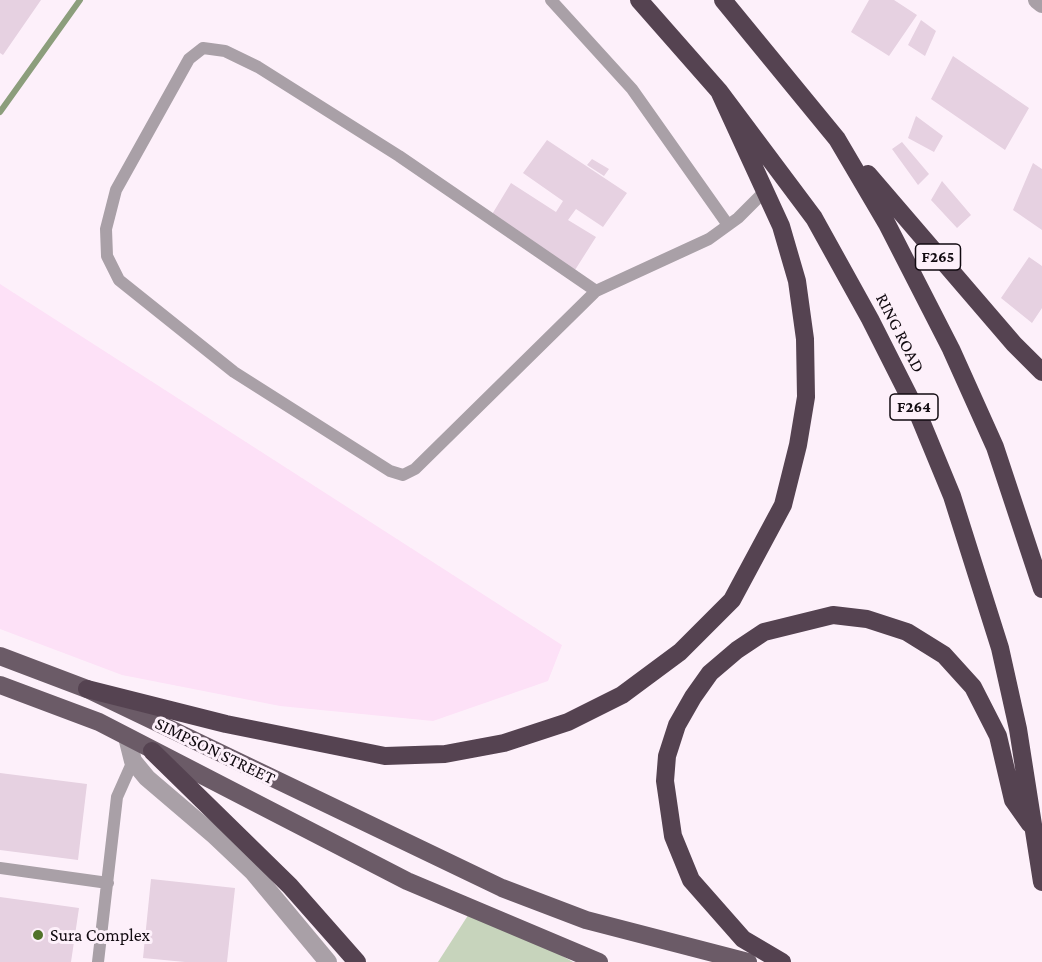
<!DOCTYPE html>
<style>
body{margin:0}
canvas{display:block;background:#fdf0fa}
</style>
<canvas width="1042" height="962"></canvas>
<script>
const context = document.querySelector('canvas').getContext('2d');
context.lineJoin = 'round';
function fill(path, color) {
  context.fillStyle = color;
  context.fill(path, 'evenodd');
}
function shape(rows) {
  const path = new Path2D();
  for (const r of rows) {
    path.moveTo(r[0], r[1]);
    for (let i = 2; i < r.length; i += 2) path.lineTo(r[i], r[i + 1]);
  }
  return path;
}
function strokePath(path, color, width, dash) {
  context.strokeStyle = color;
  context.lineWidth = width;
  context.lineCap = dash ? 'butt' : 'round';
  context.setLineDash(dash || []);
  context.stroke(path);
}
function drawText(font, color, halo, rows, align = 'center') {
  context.font = font + ' "Crimson Pro",serif';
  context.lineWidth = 6;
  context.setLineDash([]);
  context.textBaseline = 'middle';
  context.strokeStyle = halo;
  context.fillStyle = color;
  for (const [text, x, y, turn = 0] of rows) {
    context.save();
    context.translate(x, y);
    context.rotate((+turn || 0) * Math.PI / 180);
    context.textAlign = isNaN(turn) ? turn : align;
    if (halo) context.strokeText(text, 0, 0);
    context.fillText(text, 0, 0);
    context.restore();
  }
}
const built = shape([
 [0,284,562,645,548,681,433,721,280,706,122,675,0,629]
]);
const green = shape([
 [474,906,573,962,438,962]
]);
const stream = shape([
 [0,112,80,0]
]);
const building = shape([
 [0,0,41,0,3,55,0,53],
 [869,0,894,0,917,15,889,56,851,32],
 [921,20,936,31,925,56,908,45],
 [953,56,1029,108,1005,150,931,99],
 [916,116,943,136,934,152,908,138],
 [547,140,627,193,603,227,576,209,568,220,596,237,575,270,491,216,511,183,556,212,563,201,523,173],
 [902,142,929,174,918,185,892,149],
 [592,159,609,169,604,176,587,165],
 [1033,163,1042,169,1042,230,1013,210],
 [942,181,971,215,957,228,931,200],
 [1029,257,1042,266,1042,308,1032,323,1001,298],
 [0,773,87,784,78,860,0,850],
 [151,879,235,888,227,962,185,962,143,958],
 [0,897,79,908,71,962,0,962]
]);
const service = shape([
 [551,0,632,89,728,225],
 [596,291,399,156,258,67,225,51,203,48,189,59,116,190,106,229,107,256,119,280,234,372,390,471,403,475,415,469,596,291,709,239,738,218,765,191],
 [0,868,108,883],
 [98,962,117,797,133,761]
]);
const minor = shape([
 [1037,0,1042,4],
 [127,737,133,761,147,778,215,836,253,872,328,962]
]);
const primary = shape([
 [0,656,87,689,502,888,586,920,748,962],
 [0,685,99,722,407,881,599,962]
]);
const motorway = shape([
 [639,0,719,91,814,218,870,319,919,416,952,496,1000,648,1018,729,1042,882],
 [723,0,837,139,887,224,951,349,995,447,1042,589],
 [868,174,1014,344,1042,372],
 [87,689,226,724,385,756,445,754,504,743,568,722,622,695,680,652,732,600,783,505,798,445,806,397,805,339,797,281,781,226,719,91],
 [152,751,290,886,357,962],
 [782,962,743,939,691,880,673,836,665,781,667,756,677,725,693,697,710,673,737,650,764,632,833,615,867,619,907,632,944,655,973,687,998,736,1013,800,1030,824]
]);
const markers = [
 [38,935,6,"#51722a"]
];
const shields = [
 [938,257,45],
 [914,407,48]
];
const shieldNames = [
 ["F265",938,257],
 ["F264",914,407]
];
const streetNames = [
 ["RING ROAD",900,333,63],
 ["SIMPSON STREET",215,751,26]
];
const poiNames = [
 ["Sura Complex",50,935]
];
fill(built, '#fde1f7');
fill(green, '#c7d4bc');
strokePath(stream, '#8c9e7c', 6);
fill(building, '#e6d1e1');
strokePath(service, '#a9a0a7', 12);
strokePath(minor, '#a9a0a7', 18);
strokePath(primary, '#6b5b67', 18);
strokePath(motorway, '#554351', 18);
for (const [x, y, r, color] of markers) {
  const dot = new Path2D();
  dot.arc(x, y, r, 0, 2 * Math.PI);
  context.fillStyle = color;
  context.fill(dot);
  strokePath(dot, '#fdf0fa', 2);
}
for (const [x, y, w] of shields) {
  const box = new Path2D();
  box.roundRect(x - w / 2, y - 13, w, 26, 4.5);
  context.fillStyle = '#fdf0fa';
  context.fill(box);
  strokePath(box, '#110a10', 1.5);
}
drawText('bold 16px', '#110a10', null, shieldNames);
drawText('18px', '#110a10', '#fdf0fa', streetNames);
drawText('18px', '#110a10', '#fdf0fa', poiNames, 'left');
</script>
